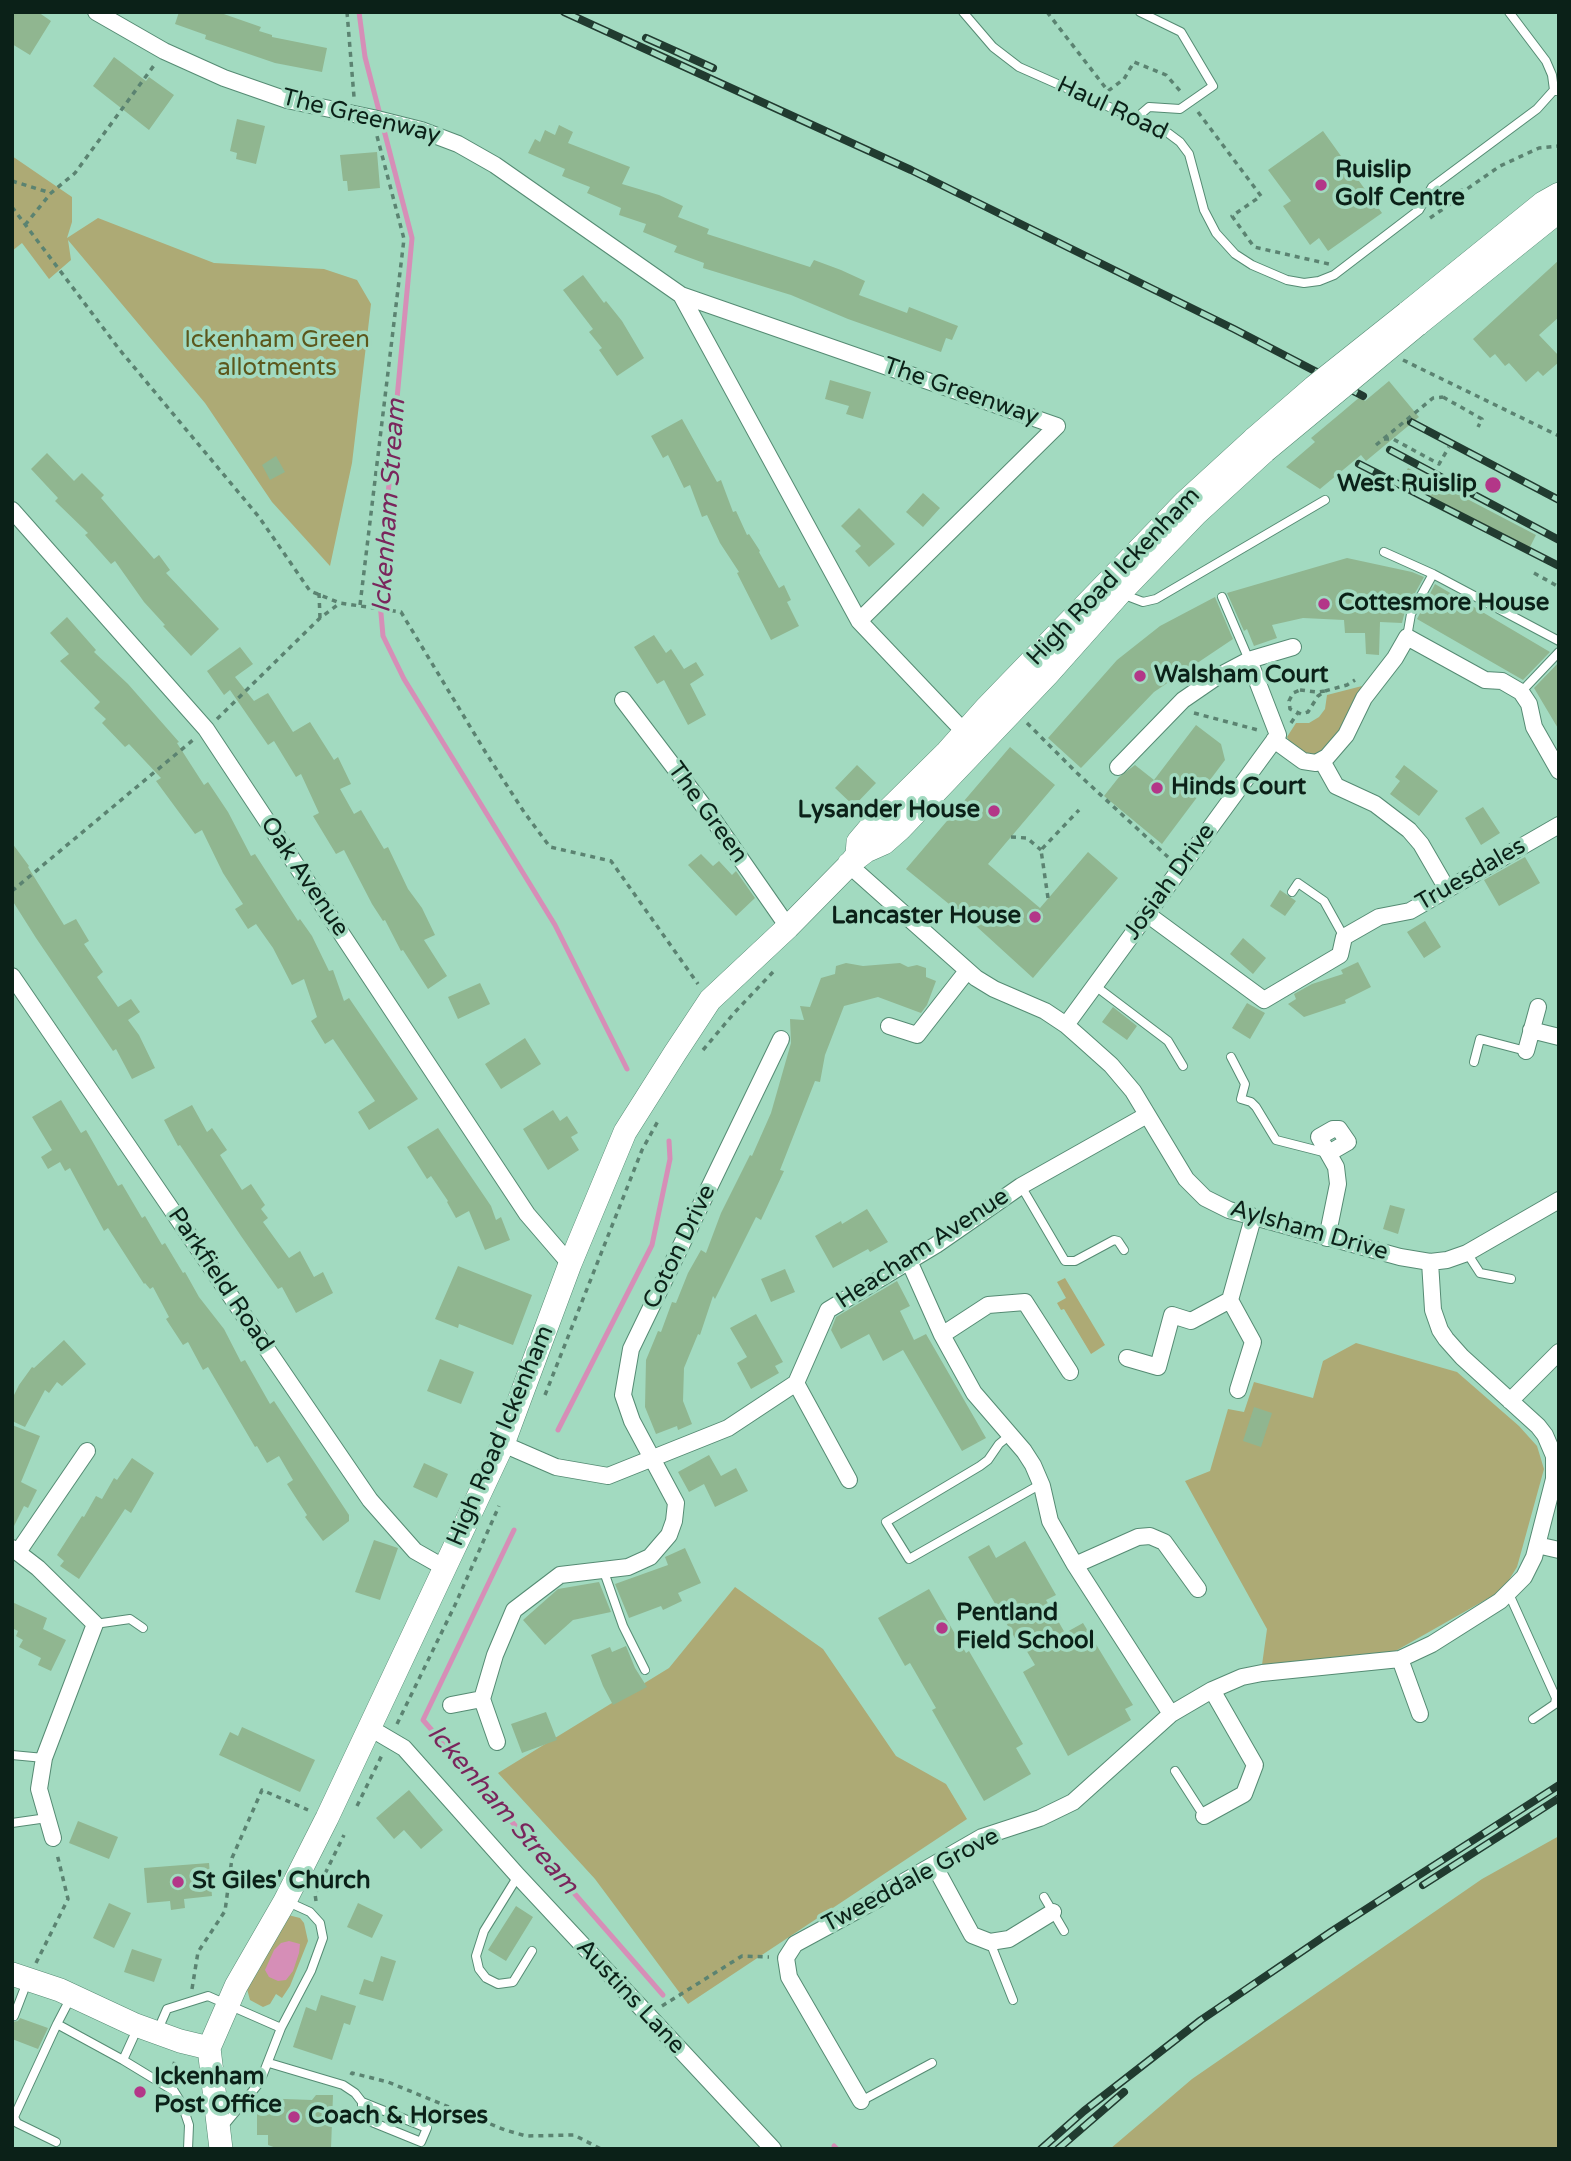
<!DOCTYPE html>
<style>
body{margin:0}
#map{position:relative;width:1571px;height:2161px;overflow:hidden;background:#a2dac0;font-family:"Varela Round",sans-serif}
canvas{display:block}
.frame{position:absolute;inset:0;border:14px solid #0b2118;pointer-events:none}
</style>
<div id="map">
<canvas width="1571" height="2161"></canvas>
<div class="frame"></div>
</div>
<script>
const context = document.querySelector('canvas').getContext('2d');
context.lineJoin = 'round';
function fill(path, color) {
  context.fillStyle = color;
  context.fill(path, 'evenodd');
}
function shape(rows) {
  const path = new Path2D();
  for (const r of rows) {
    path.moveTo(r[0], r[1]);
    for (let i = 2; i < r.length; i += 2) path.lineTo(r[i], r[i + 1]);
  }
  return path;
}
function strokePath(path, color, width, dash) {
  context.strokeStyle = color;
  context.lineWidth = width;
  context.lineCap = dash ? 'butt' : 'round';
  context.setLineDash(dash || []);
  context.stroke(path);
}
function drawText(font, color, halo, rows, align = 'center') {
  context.font = font + ' "Varela Round",sans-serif';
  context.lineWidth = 7;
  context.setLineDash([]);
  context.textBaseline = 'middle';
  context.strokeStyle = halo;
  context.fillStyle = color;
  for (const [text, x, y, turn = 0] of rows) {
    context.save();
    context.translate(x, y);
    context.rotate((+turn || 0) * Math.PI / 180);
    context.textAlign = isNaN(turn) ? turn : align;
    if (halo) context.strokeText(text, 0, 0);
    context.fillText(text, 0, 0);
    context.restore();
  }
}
const green = shape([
 [12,156,72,197,72,222,67,238,98,218,214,263,324,269,357,280,371,304,352,463,330,566,272,502,205,403,68,240,71,260,49,279,22,243,12,251],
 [1362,686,1338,739,1321,754,1305,754,1291,745,1287,737,1296,723,1309,723,1319,717,1325,709,1327,695],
 [1065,1278,1105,1345,1091,1354,1064,1309,1061,1310,1057,1303,1066,1298,1057,1282],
 [1356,1343,1457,1372,1519,1426,1537,1446,1544,1469,1517,1567,1507,1583,1494,1595,1392,1653,1370,1658,1262,1665,1267,1629,1185,1481,1210,1471,1228,1409,1244,1412,1254,1382,1313,1398,1323,1361],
 [735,1587,823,1649,896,1756,946,1784,967,1819,688,2004,595,1879,498,1773,669,1668],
 [1559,1836,1559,2149,1110,2149,1192,2079,1482,1879],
 [288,1915,300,1918,304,1923,308,1941,290,1986,282,1998,276,1994,270,2004,263,2007,250,2000,247,1989]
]);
const water = shape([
 [289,1941,300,1944,299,1953,293,1971,286,1980,278,1981,269,1977,265,1970,274,1950,281,1943]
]);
const stream = shape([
 [359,12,365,57,412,238,379,591,383,636,404,679,555,925,627,1069],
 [558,1430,652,1245,670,1159,669,1141],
 [514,1530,423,1720,663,1995],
 [834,2146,837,2149]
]);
const building = shape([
 [12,12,38,12,51,21,30,55,12,44],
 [179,12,218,12,261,27,259,31,272,35,272,37,327,48,322,72,275,63,205,39,206,35,175,24],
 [114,57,146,81,149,77,174,95,149,130,93,86],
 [237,119,265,126,256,164,236,159,237,153,230,151],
 [559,125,573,132,568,143,630,167,622,184,659,195,683,206,678,217,709,229,707,234,810,267,814,260,841,270,865,281,859,295,907,313,909,307,958,326,952,340,946,338,941,352,848,319,791,295,703,268,704,263,674,252,677,246,643,232,646,224,619,215,621,208,587,193,590,187,562,176,565,169,528,153,535,139,540,142,545,130,555,135],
 [1323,131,1382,213,1328,251,1319,238,1310,245,1283,206,1291,201,1268,170],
 [377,152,380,188,348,191,347,181,343,181,340,155],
 [1559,260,1559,317,1539,335,1559,356,1559,362,1543,376,1538,371,1526,382,1509,363,1505,366,1495,354,1490,358,1473,339],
 [583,275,604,303,606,301,622,321,644,358,617,376,599,350,602,348,589,332,593,329,563,290],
 [830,380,871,392,863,419,846,414,849,406,825,399],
 [1389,381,1419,417,1366,461,1361,455,1320,489,1286,467,1315,442,1311,438,1341,413,1361,396,1365,401],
 [682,419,717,482,721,480,733,512,736,511,747,535,749,534,760,551,759,552,779,588,784,585,791,600,787,602,799,626,771,640,737,573,739,572,720,543,707,515,702,517,690,485,684,488,668,455,663,458,651,436],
 [47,453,74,481,82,473,104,495,101,498,154,559,159,555,170,570,166,573,219,629,191,656,163,626,165,625,144,602,115,561,111,564,85,535,88,533,55,501,58,498,31,469],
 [276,456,285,472,270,480,262,465],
 [1408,468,1536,535,1528,551,1402,485,1402,479],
 [923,493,940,508,923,527,906,512],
 [859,508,895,544,869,567,855,551,861,546,841,526],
 [1347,558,1412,572,1424,577,1405,611,1402,623,1380,622,1379,655,1366,654,1365,633,1345,633,1344,620,1303,618,1272,625,1277,638,1254,646,1247,629,1244,631,1227,593],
 [1435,584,1550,652,1523,680,1417,619],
 [1215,597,1233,639,1154,692,1081,768,1048,738,1117,660,1160,626],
 [67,617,96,650,94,652,128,684,179,742,177,743,204,785,208,782,228,812,251,856,255,854,298,921,300,919,312,936,329,971,333,970,344,1001,349,998,418,1099,369,1130,358,1112,375,1101,333,1039,325,1044,311,1021,317,1017,304,979,292,985,273,948,256,924,248,929,235,909,243,904,223,873,202,830,195,834,156,781,161,778,129,744,125,747,102,723,106,719,94,708,100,702,60,661,69,654,50,633],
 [654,635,666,653,671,649,684,669,696,662,704,675,690,684,706,715,688,725,664,680,657,684,634,647],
 [240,647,253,664,235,677,254,701,268,693,293,732,310,722,334,760,338,757,351,784,340,789,354,814,361,810,384,849,388,847,408,889,422,908,435,935,424,940,447,976,428,989,403,950,401,951,385,920,383,921,372,904,344,850,336,854,313,816,319,813,301,774,296,777,274,741,268,745,230,690,224,695,207,671],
 [1559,662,1559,730,1534,688],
 [1196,725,1221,744,1225,760,1162,844,1104,796,1119,777,1135,765,1154,780],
 [1010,747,1055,785,988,864,1040,908,1088,852,1118,878,1033,978,976,926,906,869],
 [857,765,876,783,854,806,835,788],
 [1404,765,1438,791,1419,816,1390,794,1400,781,1395,777],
 [1483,807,1500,833,1481,845,1465,818],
 [12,843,29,866,28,867,64,925,76,919,89,941,84,944,103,972,97,977,118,1007,131,999,140,1012,128,1020,139,1035,155,1068,132,1079,116,1049,113,1051,36,938,12,900],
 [701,854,713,866,719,861,732,875,736,871,755,898,736,916,688,865],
 [1525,857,1540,883,1499,906,1484,880],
 [1280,890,1296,901,1285,916,1270,906],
 [1425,921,1441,947,1424,958,1407,932],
 [1243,938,1266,958,1253,974,1230,954],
 [1358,962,1371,987,1345,1000,1346,1003,1304,1017,1288,1004,1296,999,1294,994,1312,984,1343,974,1341,970],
 [846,963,863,966,900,963,908,967,917,965,926,968,926,977,936,981,927,1005,921,1013,878,997,844,1006,825,1055,820,1082,815,1081,780,1170,784,1171,761,1220,756,1217,715,1299,713,1296,700,1335,698,1334,684,1368,683,1401,692,1424,678,1430,677,1426,656,1434,645,1407,646,1360,658,1331,661,1332,672,1302,676,1303,688,1273,701,1250,706,1253,721,1213,750,1155,752,1156,771,1113,791,1043,790,1019,804,1020,800,1006,810,1007,821,978,835,974,836,966],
 [480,983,490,1004,458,1019,448,997],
 [1247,1003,1265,1013,1250,1039,1232,1028],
 [1113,1007,1137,1026,1127,1040,1102,1022],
 [525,1038,541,1064,501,1089,485,1064],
 [61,1100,81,1133,86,1130,118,1186,122,1184,142,1218,145,1216,162,1245,165,1243,183,1273,185,1272,199,1297,224,1329,241,1362,245,1360,270,1404,274,1401,349,1515,349,1521,323,1541,305,1517,307,1515,287,1484,293,1480,279,1456,267,1463,257,1446,255,1447,208,1367,203,1370,188,1342,183,1345,166,1319,169,1317,153,1287,150,1289,145,1283,144,1284,108,1228,104,1231,70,1168,65,1171,60,1162,48,1169,41,1157,52,1150,32,1117],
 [192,1105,207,1132,212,1128,227,1150,220,1155,242,1190,251,1184,265,1205,261,1209,268,1218,263,1222,289,1258,300,1251,314,1277,323,1272,333,1293,296,1313,282,1287,278,1289,241,1236,180,1145,178,1146,164,1120],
 [553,1110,560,1121,567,1116,578,1133,571,1137,579,1150,548,1170,523,1129],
 [438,1128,491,1206,496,1220,501,1217,510,1240,485,1250,469,1211,456,1218,447,1202,448,1201,431,1176,427,1179,407,1147],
 [1390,1205,1405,1209,1398,1234,1383,1229],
 [867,1209,888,1242,870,1252,868,1249,833,1268,815,1236,841,1221,842,1224],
 [458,1266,532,1295,513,1345,459,1324,458,1328,435,1319],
 [785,1269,795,1292,771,1302,761,1279],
 [897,1281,910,1306,900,1311,914,1340,926,1334,986,1438,962,1451,903,1350,883,1361,869,1334,841,1349,831,1330,836,1317],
 [756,1314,783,1362,775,1366,779,1373,751,1389,737,1363,747,1357,730,1328],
 [64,1340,86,1364,62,1386,57,1382,49,1393,45,1390,25,1427,12,1421,12,1399,19,1385,32,1367,34,1368],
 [440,1359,474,1372,461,1404,427,1391],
 [1254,1407,1272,1413,1261,1447,1243,1441],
 [12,1425,40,1436,21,1482,37,1490,28,1508,24,1506,12,1530],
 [709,1455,721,1476,736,1468,748,1491,715,1507,704,1484,689,1492,678,1472],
 [132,1458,154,1473,131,1513,125,1509,79,1579,60,1566,64,1561,57,1555,82,1516,84,1517,96,1496,102,1499,114,1478,117,1480],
 [424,1463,448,1474,437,1498,413,1487],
 [374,1540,398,1548,380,1600,355,1592],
 [1025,1541,1056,1595,1046,1600,1065,1633,1083,1623,1133,1705,1125,1709,1131,1720,1068,1756,1023,1672,1035,1665,1019,1638,1016,1640,968,1557,989,1545,996,1558],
 [685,1548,701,1583,678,1593,682,1601,663,1610,661,1606,629,1618,615,1584,668,1565,665,1557],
 [599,1582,611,1612,573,1620,545,1645,523,1620,558,1589],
 [929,1589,966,1653,969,1651,1023,1744,1016,1748,1031,1774,984,1801,932,1710,936,1708,910,1663,905,1666,878,1618],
 [12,1602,47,1618,43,1629,66,1640,51,1671,38,1665,41,1658,19,1647,23,1640,16,1636,18,1631,12,1628],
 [626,1646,635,1668,647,1687,613,1705,603,1686,591,1655,610,1647,612,1652],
 [546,1712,557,1740,522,1753,511,1724],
 [242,1727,315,1760,300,1792,219,1755,230,1732,238,1736],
 [409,1790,443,1830,421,1849,404,1830,394,1839,376,1818],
 [78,1821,118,1837,109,1859,69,1843],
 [209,1863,212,1896,184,1899,185,1908,171,1910,170,1901,147,1903,144,1868],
 [109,1903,131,1913,114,1948,93,1938],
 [358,1903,383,1915,372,1938,347,1927],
 [516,1906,533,1917,506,1961,488,1950],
 [132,1949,162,1959,154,1982,124,1972],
 [381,1956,396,1961,383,2001,359,1994,364,1979,373,1982],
 [321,1995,356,2006,350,2025,344,2023,332,2060,293,2047,306,2007,316,2011],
 [20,2018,48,2028,38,2049,12,2039,12,2022,18,2021],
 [316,2095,333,2095,331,2149,279,2149,268,2145,268,2135,257,2135,257,2098,312,2100]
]);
const path = shape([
 [347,12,354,97],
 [1047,12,1108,91,1124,79,1134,62,1166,75,1181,92],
 [1198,112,1261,196,1232,216,1254,247,1329,264],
 [12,181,51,193],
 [12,207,119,349,259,517,310,591,340,603,401,612,486,753,524,812,550,847,611,861,698,984],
 [1430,218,1456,200,1459,191,1467,189,1500,166,1539,148,1559,146],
 [25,225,51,193,75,173,155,64],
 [1403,360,1559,436],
 [1443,397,1482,419,1478,427],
 [1384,439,1393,439,1439,464,1449,447],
 [1534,573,1559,587],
 [319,593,320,618],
 [360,605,404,239,377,136],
 [1300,690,1317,692,1325,691,1318,696,1308,712,1301,714,1290,709,1289,701,1293,693,1300,690],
 [1325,691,1347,685,1355,680],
 [1194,713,1258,730],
 [217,719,320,618,340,603],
 [1027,723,1077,773,1168,857],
 [1291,723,1297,714],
 [1011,837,1027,838,1041,850],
 [12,891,193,740],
 [1048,898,1041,850,1079,810],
 [703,1050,735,1012,773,972],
 [545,1395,642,1150,658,1121],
 [397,1724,455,1605,499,1506],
 [357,1806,383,1753],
 [316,1901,315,1894,344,1835],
 [36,1963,68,1899,57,1854],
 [192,1989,198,1952,225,1911,232,1858,262,1790,308,1810],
 [662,2006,742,1956,769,1957],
 [351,2075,352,2073,388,2082,505,2130,526,2136,574,2135,601,2149],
 [174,2076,172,2073,175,2060]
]);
const service = shape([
 [963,12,993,47,1019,67,1168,133,1180,142,1189,154,1204,210,1216,233,1235,254,1252,265,1287,280,1304,283,1319,281,1334,275,1419,210,1432,187,1537,109,1554,90],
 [1509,12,1546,61,1552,75,1554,90,1556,91],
 [1135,119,1149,107,1180,109,1213,86,1181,32,1140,12],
 [1384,552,1433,574,1411,614,1407,637],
 [1433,574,1559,641],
 [1122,594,1143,602,1156,599,1325,500],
 [1222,597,1249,660],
 [1521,692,1559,652],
 [1292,892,1298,883,1324,901,1344,937],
 [1094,985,1168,1041,1183,1066],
 [1231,1057,1245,1084,1241,1099,1251,1102,1256,1107,1276,1140,1327,1153],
 [1474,1062,1480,1039,1526,1051],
 [1021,1186,1065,1261,1075,1261,1114,1240,1118,1241,1124,1250],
 [1467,1253,1480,1273,1511,1279],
 [1010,1435,999,1444,988,1460,980,1466,886,1522,909,1559,1041,1484],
 [603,1569,623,1626,645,1670],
 [1509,1594,1556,1698,1555,1704,1533,1719],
 [95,1624,130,1619,143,1628],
 [12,1755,44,1758],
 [1175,1771,1204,1816],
 [12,1823,47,1818],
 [518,1876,484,1931,476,1956,479,1969,486,1978,498,1984,513,1982,532,1951],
 [1044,1897,1064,1931],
 [990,1942,1013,2000],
 [70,1999,57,2024,123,2060,174,2091,182,2104,189,2125,188,2149],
 [14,2016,27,1982],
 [157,2032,167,2009,208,1996,281,2028],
 [123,2060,138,2027],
 [269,2063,343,2085,355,2093,362,2102,427,2128,421,2142,362,2118,362,2102],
 [861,2101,932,2063],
 [222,2128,260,2082,281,2028,311,1971,323,1938,320,1923,310,1912,288,1902],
 [56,2142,17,2123,14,2117,57,2024]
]);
const minor = shape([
 [96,12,164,51,224,78,287,100,373,118,421,130,458,144,495,165,681,295,859,621,972,740],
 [681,295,1057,426,859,621],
 [12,510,206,729,527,1214,570,1264],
 [623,700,708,812,788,927],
 [1274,740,1303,761,1316,763,1327,757,1346,735,1364,698,1395,658,1407,637,1485,680,1502,681,1521,692,1529,704,1534,727,1559,771],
 [1322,761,1336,786,1375,804,1409,830,1421,844,1447,889],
 [1118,767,1183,700,1215,678,1249,660],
 [849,865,976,978,994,989,1045,1011,1066,1025,1083,1040,1111,1065,1133,1091,1186,1179,1205,1198,1229,1210,1400,1257,1430,1262,1447,1260,1467,1253,1559,1200],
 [1147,914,1264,1000,1340,955,1344,937,1379,917,1410,911,1559,825],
 [12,976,370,1500,415,1551,445,1568],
 [1066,1025,1278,735,1249,660,1293,647],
 [889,1026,917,1035,967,971],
 [1531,1030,1559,1037],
 [1526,1051,1538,1007],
 [1327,1238,1338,1184,1336,1167,1319,1137,1333,1129,1339,1129,1348,1142,1329,1153],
 [909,1261,942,1335,974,1393,1024,1451,1033,1465,1042,1486,1050,1521,1075,1565,1171,1714],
 [1230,1300,1253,1342,1238,1390],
 [942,1335,988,1305,1025,1302,1070,1372],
 [1127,1358,1158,1367,1172,1315,1191,1321,1230,1300,1253,1218],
 [796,1383,849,1480],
 [1510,1401,1559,1352],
 [503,1444,556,1467,608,1476,728,1428,796,1383,828,1310,936,1245,1021,1186,1147,1115],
 [1537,1545,1559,1550],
 [12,1548,38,1568,95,1624,44,1758,39,1789,53,1838],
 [18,1552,87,1451],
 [1075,1565,1138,1537,1150,1536,1164,1542,1198,1589],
 [1400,1659,1420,1714],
 [451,1705,482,1699],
 [370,1728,404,1748,518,1876,773,2149],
 [497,1742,482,1699,495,1655,514,1610,560,1575,628,1567,650,1557,669,1535,674,1521,676,1503,632,1421,623,1395,631,1349,781,1039],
 [1204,1816,1244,1794,1255,1765,1212,1690],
 [934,1865,972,1935,990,1942,1009,1939,1053,1912],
 [861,2101,789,1977,786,1958,795,1944,880,1898,893,1888,982,1837,1040,1818,1073,1802,1171,1714,1212,1690,1242,1677,1262,1673,1400,1659,1432,1644,1500,1601,1524,1577,1534,1557,1554,1479,1554,1456,1545,1435,1538,1426,1462,1357,1446,1339,1440,1330,1433,1310,1430,1262]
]);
const secondary = shape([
 [1407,313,1543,203,1559,194],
 [1417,325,1559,211],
 [849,864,866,851,884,843,900,829,1047,675,1120,593,1196,514,1265,451],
 [12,1974,60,1990,133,2024,180,2041,209,2048],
 [209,2048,236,1986,285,1901,327,1818,503,1444,570,1264,625,1132,675,1053,710,1000,788,927,849,865,857,855,858,842,869,829,947,752,987,707,1185,502,1255,438],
 [209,2048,221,2149]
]);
const rail = shape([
 [564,12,911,170,1234,329,1363,396],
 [646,38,713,68],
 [1411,422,1559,500],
 [1390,450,1559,540],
 [1359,464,1559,566],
 [1423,1885,1559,1798],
 [1041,2149,1084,2111,1201,2020,1332,1931,1559,1785],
 [1058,2149,1124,2092]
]);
const pathBridge = shape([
 [1376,445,1433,398,1443,397]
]);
const secondaryBridge = shape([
 [1255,438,1314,387,1407,313],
 [1265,451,1417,325]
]);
const markers = [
 [1321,185,7,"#b33788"],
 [1493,485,9,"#b33788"],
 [1324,604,7,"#b33788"],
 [1140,676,7,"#b33788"],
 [1157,788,7,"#b33788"],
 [994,811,7,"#b33788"],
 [1035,917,7,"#b33788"],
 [942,1628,7,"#b33788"],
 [178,1882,7,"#b33788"],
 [140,2092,7,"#b33788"],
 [294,2117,7,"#b33788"]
];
const streetNames = [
 ["Haul Road",1112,109,25],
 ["The Greenway",361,117,14],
 ["The Greenway",961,392,19],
 ["High Road Ickenham",1114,577,-46],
 ["The Green",707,813,54],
 ["Truesdales",1471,875,-30],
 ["Oak Avenue",304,877,56],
 ["Josiah Drive",1170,882,-54],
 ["Aylsham Drive",1309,1231,16],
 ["Coton Drive",680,1247,-64],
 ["Heacham Avenue",923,1249,-33],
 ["Parkfield Road",220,1280,56],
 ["High Road Ickenham",501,1436,-67],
 ["Tweeddale Grove",911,1881,-28],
 ["Austins Lane",630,1997,47]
];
const poiNames = [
 ["Ruislip",1335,171],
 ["Golf Centre",1335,199],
 ["West Ruislip",1477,485,"right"],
 ["Cottesmore House",1338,604],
 ["Walsham Court",1154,676],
 ["Hinds Court",1171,788],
 ["Lysander House",980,811,"right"],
 ["Lancaster House",1021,917,"right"],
 ["Pentland",956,1614],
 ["Field School",956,1642],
 ["St Giles' Church",192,1882],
 ["Ickenham",154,2078],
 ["Post Office",154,2106],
 ["Coach & Horses",308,2117]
];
const parkNames = [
 ["Ickenham Green",277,341],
 ["allotments",277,369]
];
const waterNames = [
 ["Ickenham Stream",390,506,-86],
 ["Ickenham Stream",502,1810,49]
];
fill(green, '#adaa75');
fill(water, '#d68eb7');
strokePath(stream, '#d68eb7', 5);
fill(building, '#90b690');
strokePath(service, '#558b73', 10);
strokePath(minor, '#558b73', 18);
strokePath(secondary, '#558b73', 24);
strokePath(path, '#5b8371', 3.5, [5, 5]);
strokePath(service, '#fff', 8);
strokePath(minor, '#fff', 16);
strokePath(secondary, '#fff', 23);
strokePath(rail, '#213b30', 8);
strokePath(rail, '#a2dac0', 5, [16]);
strokePath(secondaryBridge, '#558b73', 24, []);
strokePath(pathBridge, '#5b8371', 3.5, [5, 5]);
strokePath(secondaryBridge, '#fff', 23);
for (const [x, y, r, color] of markers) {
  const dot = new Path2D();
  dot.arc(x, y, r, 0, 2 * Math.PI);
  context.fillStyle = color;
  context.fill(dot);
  strokePath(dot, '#a2dac0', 2.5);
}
drawText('24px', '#0b2118', '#a2dac0', streetNames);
drawText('bold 24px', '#0b2118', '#a2dac0', poiNames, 'left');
drawText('24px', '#5c571c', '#a2dac0', parkNames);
drawText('italic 26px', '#7a265c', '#a2dac0', waterNames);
</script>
